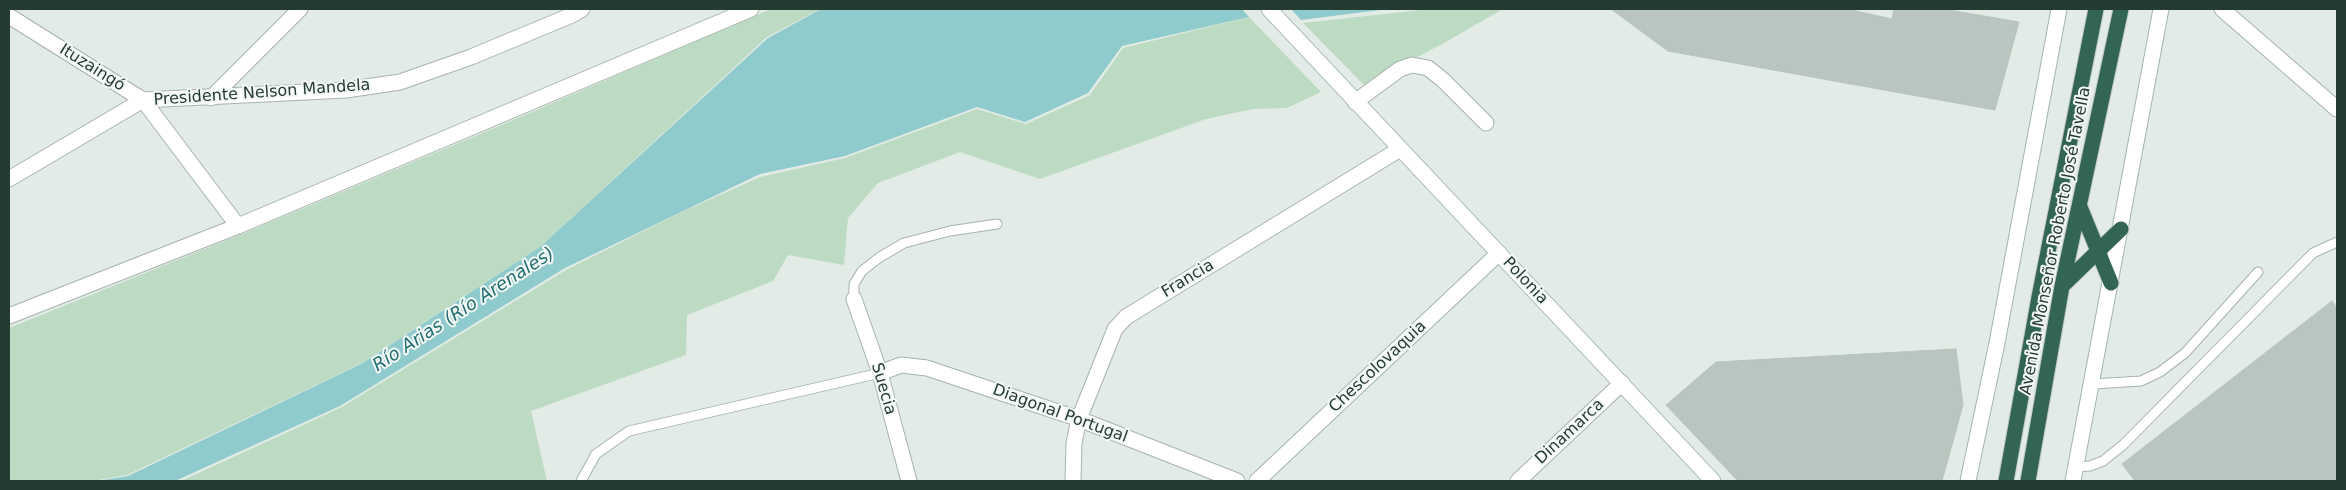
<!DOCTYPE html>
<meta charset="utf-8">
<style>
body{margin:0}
#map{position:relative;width:2346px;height:490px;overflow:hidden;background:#e3ebe6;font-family:"DejaVu Sans",sans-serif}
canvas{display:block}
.frame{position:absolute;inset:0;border:10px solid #243b32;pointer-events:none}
</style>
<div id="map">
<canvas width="2346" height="490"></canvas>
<div class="frame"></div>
</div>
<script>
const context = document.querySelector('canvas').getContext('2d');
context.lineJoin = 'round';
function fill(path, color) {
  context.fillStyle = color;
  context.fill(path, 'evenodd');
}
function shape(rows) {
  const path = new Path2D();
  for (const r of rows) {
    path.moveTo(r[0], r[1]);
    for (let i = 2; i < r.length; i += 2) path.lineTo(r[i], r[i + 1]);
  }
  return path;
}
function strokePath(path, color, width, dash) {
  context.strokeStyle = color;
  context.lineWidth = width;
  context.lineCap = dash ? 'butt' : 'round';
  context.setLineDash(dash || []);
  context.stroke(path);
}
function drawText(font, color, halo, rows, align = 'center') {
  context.font = font + ' "DejaVu Sans",sans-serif';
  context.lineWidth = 4;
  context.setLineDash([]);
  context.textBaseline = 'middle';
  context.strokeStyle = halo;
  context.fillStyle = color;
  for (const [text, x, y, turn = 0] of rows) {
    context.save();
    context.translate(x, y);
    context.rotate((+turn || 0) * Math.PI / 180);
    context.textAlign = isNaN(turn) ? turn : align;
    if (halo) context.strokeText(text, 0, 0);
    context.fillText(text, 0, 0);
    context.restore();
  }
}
const green = shape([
 [771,9,820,9,767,37,540,247,360,364,127,475,93,481,9,481,9,328,242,234,525,115],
 [1430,9,1503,9,1444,43,1364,85,1303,23],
 [1249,17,1321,92,1287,108,1253,109,1206,119,1040,179,960,152,878,183,848,218,844,265,788,255,773,281,687,315,686,355,531,411,547,481,181,481,340,408,566,270,682,212,760,177,845,158,977,109,1026,124,1090,95,1123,48]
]);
const water = shape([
 [821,9,1242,9,1249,17,1122,46,1088,93,1025,122,977,107,845,156,760,174,565,268,340,406,175,481,97,481,128,476,361,364,540,247,768,38],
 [1291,9,1388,9,1301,20]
]);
const building = shape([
 [1611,9,1847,9,1892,19,1894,9,1943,9,2019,22,1995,110,1668,51,1611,9],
 [2332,301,2337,308,2337,481,2135,481,2122,464,2332,301],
 [1956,349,1963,405,1942,481,1738,481,1666,405,1716,362,1956,349]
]);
const lane = shape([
 [854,299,854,284,862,271,880,257,904,243,950,231,997,224],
 [2092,384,2141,381,2160,372,2185,353,2258,272],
 [2075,467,2090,466,2103,461,2123,445,2313,253,2337,242],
 [581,481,596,454,629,431,880,373]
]);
const street = shape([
 [2222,9,2337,109],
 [9,16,143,100,238,226],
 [211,98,300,9],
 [1355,102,1400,69,1412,65,1428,68,1443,80,1486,123],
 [9,179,143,100,346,90,400,82,471,57,572,15,582,9],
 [854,299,880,373,909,481],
 [9,316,238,226,751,9],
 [880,373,901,365,927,368,1079,419,1237,481],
 [1073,481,1074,443,1079,419,1115,329,1126,317,1400,149],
 [1518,481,1622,383]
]);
const secondary = shape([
 [1269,9,1713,481],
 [1257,481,1499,253],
 [1968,481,1997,343,2059,9],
 [2073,481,2161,9]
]);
const highway = shape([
 [2080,207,2111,283],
 [2062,286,2121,229],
 [2006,481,2039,297,2096,9],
 [2028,481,2062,286,2121,9]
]);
const streetNames = [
 ["Ituzaingó",92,68,32],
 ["Presidente Nelson Mandela",262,93,-4],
 ["Avenida Monseñor Roberto José Tavella",2056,241,-79],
 ["Francia",1188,279,-31],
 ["Polonia",1525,281,47],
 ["Chescolovaquia",1378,367,-43],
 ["Suecia",883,389,74],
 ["Diagonal Portugal",1060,414,20],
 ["Dinamarca",1570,432,-43]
];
const waterNames = [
 ["Río Arias (Río Arenales)",464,310,-33]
];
fill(green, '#bddbc2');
fill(water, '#8fcacc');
fill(building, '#b8c6bf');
strokePath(building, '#b5c5bd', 1);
strokePath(lane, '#a6b3ac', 11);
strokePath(street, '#a6b3ac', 17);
strokePath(secondary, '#a2b6ad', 17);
strokePath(highway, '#c2c8c6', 17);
strokePath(lane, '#fff', 9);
strokePath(street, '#fff', 15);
strokePath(secondary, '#fff', 15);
strokePath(highway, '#326555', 15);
drawText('16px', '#243b32', '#f3f8f5', streetNames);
drawText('italic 18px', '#226f73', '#f3f8f5', waterNames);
</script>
